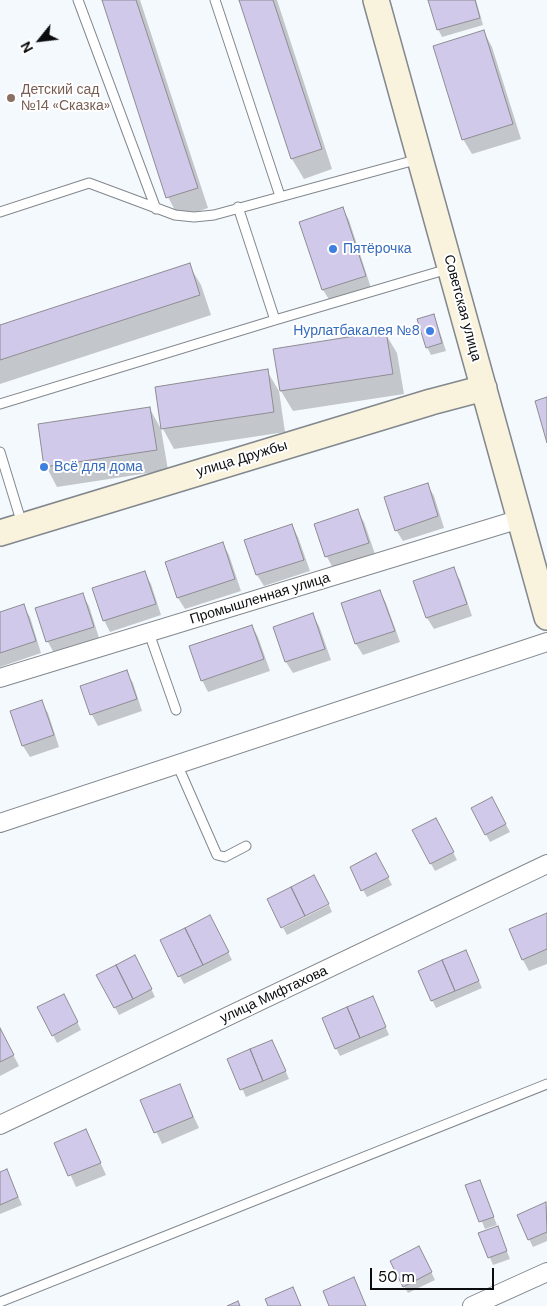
<!DOCTYPE html>
<meta charset="utf-8">
<style>
body{margin:0}
#map{position:relative;width:547px;height:1306px;overflow:hidden;background:#f4f9fe;font-family:"DM Sans",sans-serif}
canvas{display:block}
.north{position:absolute;left:15px;top:15px;width:50px;height:50px;-webkit-text-stroke:4px #fff;paint-order:stroke;rotate:241deg;font-size:14px;font-weight:700;line-height:20px;text-align:center;color:#0a0c0e}
.north::after{content:'';display:block;margin:auto;width:18px;height:22px;background:#0a0c0e;clip-path:polygon(50% 0,100% 100%,50% 72%,0 100%)}
.scale{position:absolute;left:370px;top:1268px;width:124px;height:22px;box-sizing:border-box;border:2px solid #0a0c0e;border-top:0;padding-left:6px;font-size:15px;line-height:18px;white-space:nowrap;color:#0a0c0e;-webkit-text-stroke:4px #fff;paint-order:stroke}
</style>
<div id="map">
<canvas width="547" height="1306"></canvas>
<div class="north">N</div>
<div class="scale">50 m</div>
</div>
<script>
const context = document.querySelector('canvas').getContext('2d');
context.lineJoin = 'round';
function fill(path, color) {
  context.fillStyle = color;
  context.fill(path, 'evenodd');
}
function shape(rows) {
  const path = new Path2D();
  for (const r of rows) {
    path.moveTo(r[0], r[1]);
    for (let i = 2; i < r.length; i += 2) path.lineTo(r[i], r[i + 1]);
  }
  return path;
}
function strokePath(path, color, width, dash) {
  context.strokeStyle = color;
  context.lineWidth = width;
  context.lineCap = dash ? 'butt' : 'round';
  context.setLineDash(dash || []);
  context.stroke(path);
}
function drawText(font, color, halo, rows, align = 'center') {
  context.font = font + ' "DM Sans",sans-serif';
  context.lineWidth = 4;
  context.setLineDash([]);
  context.textBaseline = 'middle';
  context.strokeStyle = halo;
  context.fillStyle = color;
  for (const [text, x, y, turn = 0] of rows) {
    context.save();
    context.translate(x, y);
    context.rotate((+turn || 0) * Math.PI / 180);
    context.textAlign = isNaN(turn) ? turn : align;
    if (halo) context.strokeText(text, 0, 0);
    context.fillText(text, 0, 0);
    context.restore();
  }
}
const shadow = shape([
 [103,0,140,0,208,208,179,218,168,197],
 [240,0,277,0,332,169,304,179,292,159],
 [429,0,476,0,483,25,442,37,438,29],
 [484,32,492,47,521,139,472,154,463,139],
 [343,209,349,220,371,288,330,301,323,290,301,222],
 [189,265,201,285,211,315,0,384,0,327],
 [433,316,437,323,446,351,431,355,427,347],
 [385,333,397,353,404,394,293,411,281,391,275,350],
 [267,371,279,391,285,432,174,449,163,429],
 [150,409,161,429,168,470,57,487,46,466],
 [427,484,434,496,444,528,403,541,396,530],
 [357,511,364,522,375,554,333,568,327,557,316,524],
 [292,525,298,537,310,571,264,586,257,575,246,540],
 [223,544,229,555,241,591,185,609,178,598,166,562],
 [453,569,460,580,472,616,434,629,427,618,415,582],
 [144,572,151,584,161,615,110,632,104,620],
 [380,591,386,603,400,642,363,655,356,644,342,604],
 [82,594,89,606,99,638,54,653,48,642,37,609],
 [23,606,30,617,41,653,0,667,0,613],
 [312,614,319,626,331,660,293,673,286,662,275,627],
 [252,626,258,637,270,671,208,692,202,680],
 [126,672,133,683,142,711,98,726,92,715,82,687],
 [41,702,48,713,59,747,30,757,23,746,12,712],
 [496,806,510,832,490,842,472,808],
 [440,827,457,860,435,871,413,831],
 [380,862,392,885,367,897,363,890],
 [329,905,332,912,287,935,283,928],
 [547,914,547,964,529,971,523,960],
 [214,924,232,960,184,984,161,941],
 [466,952,482,988,436,1008,432,1000],
 [139,964,155,997,119,1015,98,975],
 [373,998,389,1035,340,1056,336,1048],
 [68,1003,81,1030,57,1043,53,1035],
 [0,1029,19,1066,0,1076],
 [276,1049,289,1079,246,1097,229,1060],
 [179,1085,199,1128,162,1144,142,1101],
 [86,1131,106,1175,76,1187,56,1143],
 [0,1173,10,1178,22,1205,0,1214],
 [479,1181,497,1225,485,1229,467,1186],
 [545,1204,547,1207,547,1241,533,1247,529,1239],
 [497,1227,510,1259,493,1265,480,1234],
 [423,1255,435,1280,408,1293,404,1286]
]);
const building = shape([
 [102,0,136,0,198,188,166,198,102,0],
 [239,0,273,0,322,149,291,159,239,0],
 [428,0,475,0,480,18,437,30,428,0],
 [484,30,513,124,462,140,433,46,484,30],
 [343,207,366,276,322,290,299,222,343,207],
 [190,263,200,295,0,360,0,325,190,263],
 [434,314,442,343,426,348,417,319,434,314],
 [386,331,393,374,280,391,273,349,386,331],
 [268,369,274,412,161,429,155,387,268,369],
 [547,397,547,443,535,401,547,397],
 [150,407,157,450,44,467,38,424,150,407],
 [428,483,438,516,395,531,384,497,428,483],
 [358,509,369,543,325,557,314,524,358,509],
 [292,524,304,560,256,575,244,540,292,524],
 [223,542,235,579,177,598,165,562,223,542],
 [454,567,467,604,426,618,413,581,454,567],
 [145,571,156,604,103,621,92,588,145,571],
 [380,590,395,631,355,644,341,603,380,590],
 [83,593,94,627,46,642,35,608,83,593],
 [24,604,36,641,0,653,0,612,24,604],
 [313,613,325,649,285,662,273,627,313,613],
 [252,625,264,659,201,681,189,646,252,625],
 [127,670,137,699,90,715,80,686,127,670],
 [42,700,54,735,22,746,10,711,42,700],
 [492,797,506,824,485,835,471,808,492,797],
 [436,818,454,852,430,864,412,830,436,818],
 [376,853,389,877,361,891,350,867,376,853],
 [314,875,329,904,305,916,291,887,314,875],
 [291,887,305,916,281,928,267,899,291,887],
 [547,913,547,949,522,960,509,929,547,913],
 [210,915,229,952,203,965,185,928,210,915],
 [185,928,203,965,178,977,160,940,185,928],
 [466,950,479,981,455,991,442,960,466,950],
 [135,955,152,989,133,999,116,965,135,955],
 [442,960,455,991,431,1001,418,971,442,960],
 [116,965,133,999,114,1008,96,975,116,965],
 [64,994,78,1022,52,1036,37,1007,64,994],
 [373,996,386,1027,360,1038,347,1007,373,996],
 [347,1007,360,1038,335,1049,322,1018,347,1007],
 [0,1028,14,1055,0,1062,0,1028],
 [272,1040,286,1071,263,1081,250,1049,272,1040],
 [250,1049,263,1081,240,1090,227,1059,250,1049],
 [180,1084,193,1117,154,1133,140,1100,180,1084],
 [86,1129,101,1163,68,1176,54,1143,86,1129],
 [7,1169,18,1197,0,1205,0,1172,7,1169],
 [480,1180,494,1217,479,1222,465,1185,480,1180],
 [546,1202,547,1232,528,1240,517,1215,546,1202],
 [498,1226,507,1251,488,1258,478,1233,498,1226],
 [419,1246,432,1272,403,1287,390,1261,419,1246],
 [354,1277,366,1306,329,1306,323,1291,354,1277],
 [293,1287,301,1306,268,1306,265,1299,293,1287],
 [238,1301,240,1306,227,1306,238,1301]
]);
const lane = shape([
 [78,0,156,209],
 [215,0,280,196],
 [238,207,275,320],
 [0,212,89,183,175,215,194,217,214,215,419,159],
 [0,404,275,320,448,269],
 [0,452,22,524],
 [149,633,176,710],
 [177,764,217,855,225,857,246,846],
 [0,1302,547,1084]
]);
const street = shape([
 [0,678,520,519],
 [0,823,547,642],
 [0,1125,547,864],
 [472,1306,547,1272]
]);
const secondary = shape([
 [376,0,547,617],
 [0,533,431,402,484,388]
]);
const markers = [
 [11,98,5,"#8d6e63"],
 [333,249,5,"#3f7fe0"],
 [430,331,5,"#3f7fe0"],
 [44,467,5,"#3f7fe0"]
];
const educationNames = [
 ["Детский сад",21,90],
 ["№14 «Сказка»",21,106]
];
const shopNames = [
 ["Пятёрочка",343,249],
 ["Нурлатбакалея №8",420,331,"right"],
 ["Всё для дома",54,467]
];
const streetNames = [
 ["Советская улица",462,308,75],
 ["улица Дружбы",242,459,-17],
 ["Промышленная улица",260,599,-17],
 ["улица Мифтахова",274,995,-25]
];
fill(shadow, '#0003');
fill(building, '#d1c9e9');
strokePath(building, '#8e8c93', 1);
strokePath(lane, '#82888d', 11);
strokePath(street, '#82888d', 20);
strokePath(secondary, '#82888d', 28);
strokePath(lane, '#fff', 9);
strokePath(street, '#fff', 18);
strokePath(secondary, '#f9f2dd', 25);
for (const [x, y, r, color] of markers) {
  const dot = new Path2D();
  dot.arc(x, y, r, 0, 2 * Math.PI);
  context.fillStyle = color;
  context.fill(dot);
  strokePath(dot, '#fff', 2);
}
drawText('14px', '#785e54', '#fff', educationNames, 'left');
drawText('14px', '#366cbe', '#fff', shopNames, 'left');
drawText('14px', '#0a0c0e', '#fff', streetNames);
</script>
